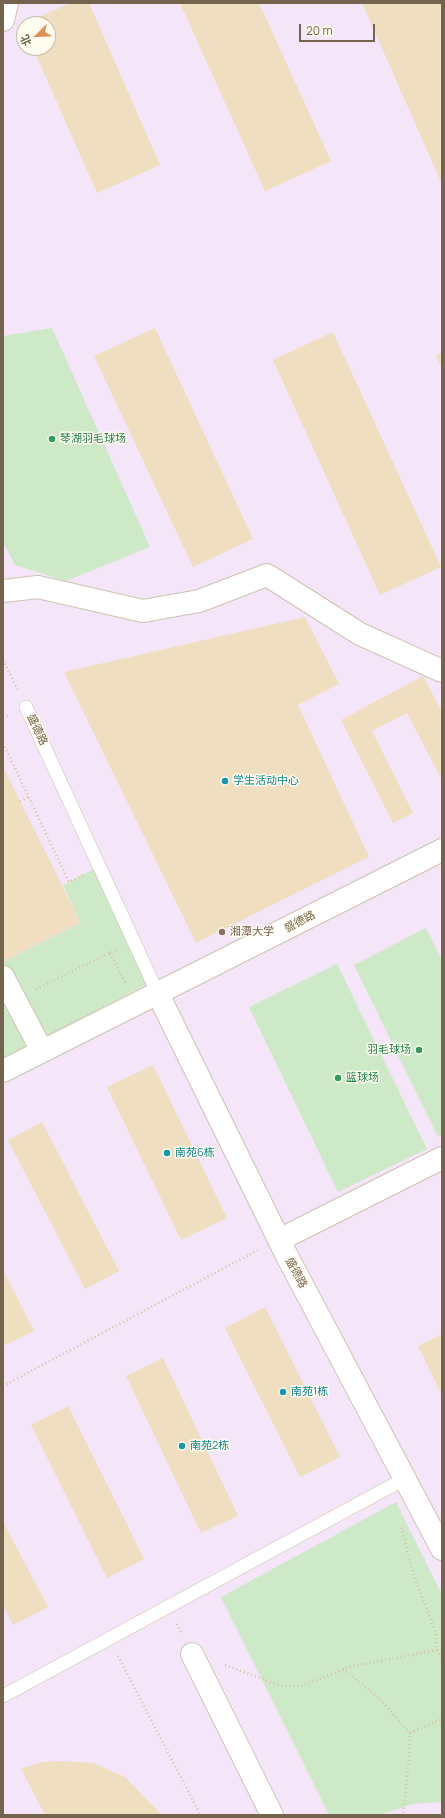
<!DOCTYPE html>
<meta charset="utf-8">
<style>
body{margin:0}
#map{position:relative;width:445px;height:1818px;overflow:hidden;background:#fbf8e8;font-family:Manrope,"Noto Sans SC",sans-serif}
canvas{display:block}
.frame{position:absolute;inset:0;border:4px solid #75644d;pointer-events:none}
.north{position:absolute;left:16px;top:16px;width:40px;height:40px;box-sizing:border-box;background:#fefbef;border:1px solid #c7bfae;border-radius:50%;rotate:246deg;font-size:11px;font-weight:700;line-height:16px;text-align:center;color:#75644d}
.north::after{content:'';display:block;margin:auto;width:14px;height:18px;background:#df9254;clip-path:polygon(50% 0,100% 100%,50% 72%,0 100%)}
.scale{position:absolute;left:299px;top:24px;width:76px;height:18px;box-sizing:border-box;border:2px solid #75644d;border-top:0;padding-left:5px;font-size:12px;line-height:14px;white-space:nowrap;color:#75644d;-webkit-text-stroke:3px #fefbef;paint-order:stroke}
</style>
<div id="map">
<canvas width="445" height="1818"></canvas>
<div class="frame"></div>
<div class="north">北</div>
<div class="scale">20 m</div>
</div>
<script>
const context = document.querySelector('canvas').getContext('2d');
context.lineJoin = 'round';
function fill(path, color) {
  context.fillStyle = color;
  context.fill(path, 'evenodd');
}
function shape(rows) {
  const path = new Path2D();
  for (const r of rows) {
    path.moveTo(r[0], r[1]);
    for (let i = 2; i < r.length; i += 2) path.lineTo(r[i], r[i + 1]);
  }
  return path;
}
function strokePath(path, color, width, dash) {
  context.strokeStyle = color;
  context.lineWidth = width;
  context.lineCap = dash ? 'butt' : 'round';
  context.setLineDash(dash || []);
  context.stroke(path);
}
function drawText(font, color, halo, rows, align = 'center') {
  context.font = font + ' Manrope,"Noto Sans SC",sans-serif';
  context.lineWidth = 3;
  context.setLineDash([]);
  context.textBaseline = 'middle';
  context.strokeStyle = halo;
  context.fillStyle = color;
  for (const [text, x, y, turn = 0] of rows) {
    context.save();
    context.translate(x, y);
    context.rotate((+turn || 0) * Math.PI / 180);
    context.textAlign = isNaN(turn) ? turn : align;
    if (halo) context.strokeText(text, 0, 0);
    context.fillText(text, 0, 0);
    context.restore();
  }
}
const education = shape([
 [3,3,442,3,442,1815,3,1815],
 [24,24,48,24,48,48,24,48]
]);
const green = shape([
 [52,328,150,547,66,581,15,565,3,542,3,336],
 [96,868,149,983,3,1059,3,1004,14,999,3,977,3,962,81,923,63,885],
 [426,928,442,961,442,1135,438,1137,354,965],
 [337,964,427,1149,338,1192,249,1007],
 [396,1502,442,1595,442,1802,413,1804,379,1815,329,1815,221,1597]
]);
const building = shape([
 [71,3,89,3,160,165,97,193,33,48,48,48,48,24,23,24],
 [180,3,259,3,331,161,265,191],
 [362,3,442,3,442,184],
 [155,328,253,539,193,567,94,356],
 [333,332,441,567,380,595,273,360],
 [442,352,442,369,436,355],
 [305,617,339,684,298,705,369,857,196,943,64,672],
 [423,676,442,712,442,780,407,713,372,731,413,813,393,823,341,720],
 [3,767,81,923,3,962],
 [153,1065,227,1218,181,1240,107,1087],
 [42,1122,119,1271,85,1289,8,1140],
 [3,1270,34,1331,3,1346],
 [265,1307,340,1457,300,1477,225,1328],
 [442,1334,442,1395,418,1346],
 [163,1358,238,1516,201,1533,126,1376],
 [68,1406,144,1559,107,1578,31,1425],
 [3,1522,48,1607,13,1625,3,1606],
 [62,1761,93,1763,125,1777,162,1815,45,1815,21,1769,41,1762]
]);
const path = shape([
 [3,660,18,690],
 [3,717,9,715],
 [3,743,69,882,83,875],
 [20,801,28,797],
 [110,953,125,983],
 [36,989,116,950],
 [3,1386,258,1250],
 [177,1624,182,1634],
 [437,1650,442,1660],
 [118,1656,200,1814],
 [225,1665,281,1686,301,1686,353,1666,437,1650,435,1631,414,1576,401,1526],
 [343,1669,378,1697,410,1733,409,1758,403,1815],
 [410,1733,442,1719]
]);
const lane = shape([
 [26,707,158,994],
 [3,1696,406,1478]
]);
const street = shape([
 [3,20,7,3],
 [3,591,38,587,143,611,199,601,267,575,360,634,442,671],
 [3,977,42,1051],
 [158,994,287,1256,442,1549],
 [3,1071,442,850],
 [279,1240,442,1158],
 [192,1654,272,1815]
]);
const markers = [
 [52,439,4,"#2e9e5b"],
 [225,781,4,"#0f9aa8"],
 [222,932,4,"#8d6e63"],
 [419,1050,4,"#2e9e5b"],
 [338,1078,4,"#2e9e5b"],
 [167,1153,4,"#0f9aa8"],
 [283,1392,4,"#0f9aa8"],
 [182,1446,4,"#0f9aa8"]
];
const leisureNames = [
 ["琴湖羽毛球场",60,439],
 ["羽毛球场",411,1050,"right"],
 ["篮球场",346,1078]
];
const streetNames = [
 ["盛德路",37,730,65],
 ["盛德路",300,922,-27],
 ["盛德路",296,1273,62]
];
const cultureNames = [
 ["学生活动中心",233,781],
 ["南苑6栋",175,1153],
 ["南苑1栋",291,1392],
 ["南苑2栋",190,1446]
];
const educationNames = [
 ["湘潭大学",230,932]
];
fill(education, '#f5e5f8');
fill(green, '#cde9c7');
fill(building, '#f0dec1');
strokePath(lane, '#cdc3af', 14);
strokePath(street, '#cdc3af', 24);
strokePath(path, '#d5c2a4', 2.5, [1, 3]);
strokePath(lane, '#fff', 13);
strokePath(street, '#fff', 22);
for (const [x, y, r, color] of markers) {
  const dot = new Path2D();
  dot.arc(x, y, r, 0, 2 * Math.PI);
  context.fillStyle = color;
  context.fill(dot);
  strokePath(dot, '#fefbef', 1.5);
}
drawText('11px', '#27864d', '#fefbef', leisureNames, 'left');
drawText('11px', '#75644d', '#fefbef', streetNames);
drawText('11px', '#0d838f', '#fefbef', cultureNames, 'left');
drawText('11px', '#785e54', '#fefbef', educationNames, 'left');
</script>
